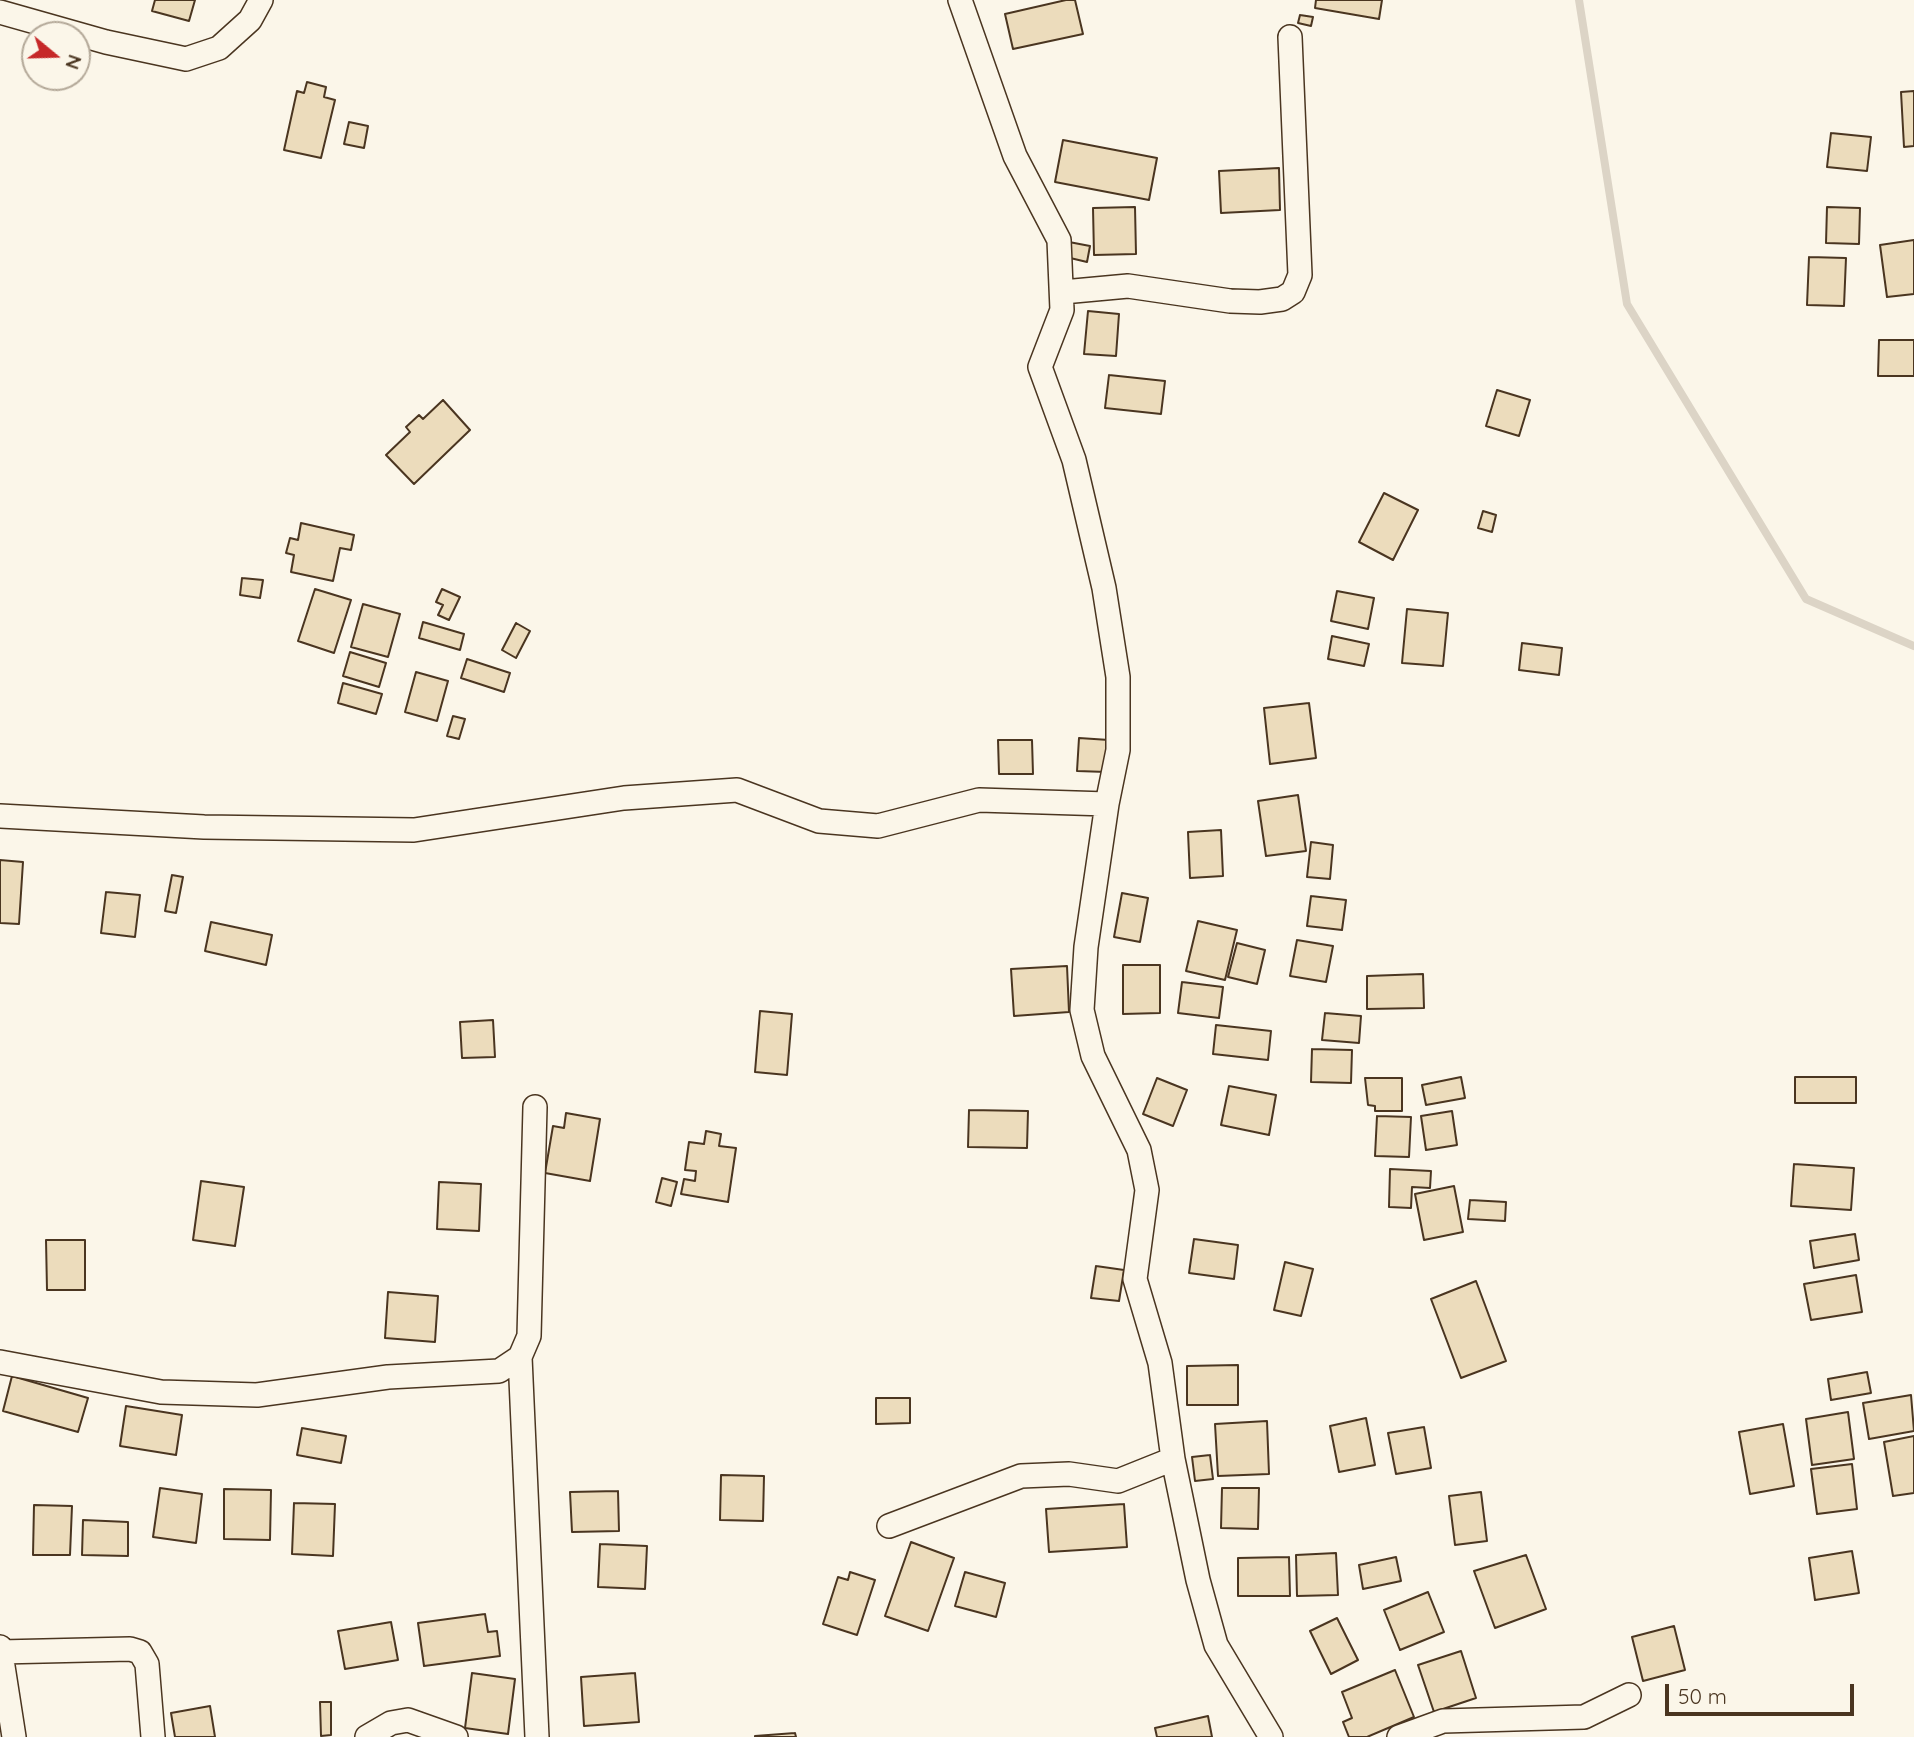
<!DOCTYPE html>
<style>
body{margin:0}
#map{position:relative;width:1914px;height:1737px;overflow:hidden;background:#fbf6e9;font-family:Quicksand,sans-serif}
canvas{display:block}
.north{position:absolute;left:21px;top:21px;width:70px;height:70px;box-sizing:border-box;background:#fbf6e9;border:2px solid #b4a999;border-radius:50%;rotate:109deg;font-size:19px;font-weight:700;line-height:28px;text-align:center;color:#4a3520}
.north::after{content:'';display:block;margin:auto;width:24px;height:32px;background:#c62828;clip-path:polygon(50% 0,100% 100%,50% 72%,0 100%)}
.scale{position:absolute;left:1665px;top:1684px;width:189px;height:32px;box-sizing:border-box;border:4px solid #4a3520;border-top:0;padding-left:9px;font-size:21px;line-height:24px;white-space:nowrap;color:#4a3520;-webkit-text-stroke:5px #fbf6e9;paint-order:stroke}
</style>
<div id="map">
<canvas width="1914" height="1737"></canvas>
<div class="north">N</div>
<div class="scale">50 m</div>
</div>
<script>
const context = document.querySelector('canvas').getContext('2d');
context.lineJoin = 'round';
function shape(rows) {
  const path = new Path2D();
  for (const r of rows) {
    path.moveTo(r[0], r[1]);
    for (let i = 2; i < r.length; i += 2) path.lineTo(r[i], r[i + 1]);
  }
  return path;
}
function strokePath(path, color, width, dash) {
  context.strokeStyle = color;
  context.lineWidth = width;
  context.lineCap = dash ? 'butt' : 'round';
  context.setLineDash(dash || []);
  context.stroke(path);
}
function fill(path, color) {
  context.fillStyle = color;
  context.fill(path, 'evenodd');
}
const stream = shape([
 [1579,0,1627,304,1806,599,1914,646]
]);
const building = shape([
 [155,0,195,0,189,21,152,11,155,0],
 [1066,0,1075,0,1083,34,1013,49,1005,14,1066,0],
 [1316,0,1382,0,1379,19,1315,8,1316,0],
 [1300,15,1313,17,1311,26,1298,23,1300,15],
 [307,82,326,87,324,97,335,100,321,158,284,150,297,91,304,93,307,82],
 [1914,91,1914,146,1904,147,1901,92,1914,91],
 [349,122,368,126,364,148,344,144,349,122],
 [1831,133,1871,137,1867,171,1827,167,1831,133],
 [1063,140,1157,158,1149,200,1055,182,1063,140],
 [1279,168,1280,210,1221,213,1219,171,1279,168],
 [1135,207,1136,254,1094,255,1093,208,1135,207],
 [1827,207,1860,208,1859,244,1826,243,1827,207],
 [1914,240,1914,294,1887,297,1880,245,1914,240],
 [1069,242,1090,246,1087,262,1066,257,1069,242],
 [1809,257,1846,258,1844,306,1807,305,1809,257],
 [1088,311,1119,314,1116,356,1084,354,1088,311],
 [1879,340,1914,340,1914,376,1878,376,1879,340],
 [1109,375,1165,381,1161,414,1105,408,1109,375],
 [1497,390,1530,400,1519,436,1486,426,1497,390],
 [443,400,470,430,414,484,386,455,410,432,406,427,419,415,423,419,443,400],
 [1384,493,1418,510,1393,560,1359,542,1384,493],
 [1483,511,1496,515,1492,532,1478,528,1483,511],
 [301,523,354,535,351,550,340,548,333,581,291,572,294,555,286,553,290,538,298,540,301,523],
 [242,578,263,580,260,598,240,595,242,578],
 [315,589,351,600,334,653,298,641,315,589],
 [442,589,460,597,449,620,438,615,443,605,436,602,442,589],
 [1337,591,1374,598,1368,629,1331,621,1337,591],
 [363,604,400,614,388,657,351,647,363,604],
 [1407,609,1448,613,1443,666,1402,663,1407,609],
 [423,622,464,634,460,650,419,638,423,622],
 [516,623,530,631,516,658,502,650,516,623],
 [1332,636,1369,644,1364,666,1328,659,1332,636],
 [1522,643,1562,648,1559,675,1519,670,1522,643],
 [350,652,386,663,379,687,343,676,350,652],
 [467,659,510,673,504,692,461,678,467,659],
 [416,672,448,681,437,721,405,712,416,672],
 [343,683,382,694,376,714,338,703,343,683],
 [1309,703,1316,758,1270,764,1264,708,1309,703],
 [453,716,465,719,459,739,447,736,453,716],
 [1079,738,1109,740,1107,772,1077,771,1079,738],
 [998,740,1032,740,1033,774,999,774,998,740],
 [1298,795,1306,851,1266,856,1258,801,1298,795],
 [1221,830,1223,876,1190,878,1188,832,1221,830],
 [1311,842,1333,845,1330,879,1307,877,1311,842],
 [0,860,23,862,19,924,0,923,0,860],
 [172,875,183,877,176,913,165,911,172,875],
 [106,892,140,895,135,937,101,933,106,892],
 [1122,893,1148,898,1140,942,1114,937,1122,893],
 [1311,896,1346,900,1342,930,1307,926,1311,896],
 [1198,921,1237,930,1225,980,1186,971,1198,921],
 [211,922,272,935,266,965,205,951,211,922],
 [1297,940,1333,946,1326,982,1290,976,1297,940],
 [1237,943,1265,950,1257,984,1228,977,1237,943],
 [1123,965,1160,965,1160,1013,1123,1014,1123,965],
 [1067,966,1069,1012,1014,1016,1011,969,1067,966],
 [1423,974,1424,1008,1367,1009,1367,976,1423,974],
 [1182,982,1223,987,1219,1018,1178,1013,1182,982],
 [760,1011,792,1014,787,1075,755,1072,760,1011],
 [1325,1013,1361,1016,1359,1043,1322,1040,1325,1013],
 [493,1020,495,1057,462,1058,460,1022,493,1020],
 [1216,1025,1271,1031,1268,1060,1213,1054,1216,1025],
 [1312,1049,1352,1050,1351,1083,1311,1082,1312,1049],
 [1461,1077,1465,1098,1426,1105,1422,1085,1461,1077],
 [1795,1077,1856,1077,1856,1103,1795,1103,1795,1077],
 [1157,1078,1187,1090,1173,1126,1143,1114,1157,1078],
 [1365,1078,1402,1078,1402,1111,1375,1111,1375,1106,1368,1105,1365,1078],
 [1229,1086,1276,1095,1269,1135,1221,1125,1229,1086],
 [969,1110,1028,1111,1027,1148,968,1147,969,1110],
 [1452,1111,1457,1145,1426,1150,1421,1116,1452,1111],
 [566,1113,600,1119,590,1181,545,1173,553,1126,564,1128,566,1113],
 [1377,1116,1411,1117,1409,1157,1375,1156,1377,1116],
 [706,1131,721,1134,719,1146,736,1148,728,1202,681,1194,684,1179,695,1181,696,1171,685,1170,689,1142,704,1144,706,1131],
 [1794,1164,1854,1168,1851,1210,1791,1206,1794,1164],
 [1390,1169,1431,1171,1430,1188,1412,1187,1411,1208,1389,1207,1390,1169],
 [662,1178,677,1182,671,1206,656,1202,662,1178],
 [201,1181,244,1187,235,1246,193,1240,201,1181],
 [439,1182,481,1184,479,1231,437,1229,439,1182],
 [1454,1186,1463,1232,1424,1240,1415,1194,1454,1186],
 [1470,1200,1506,1202,1505,1221,1468,1219,1470,1200],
 [1855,1234,1859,1260,1814,1268,1810,1241,1855,1234],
 [1194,1239,1238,1245,1234,1279,1189,1273,1194,1239],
 [46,1240,85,1240,85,1290,47,1290,46,1240],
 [1285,1262,1313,1269,1301,1316,1274,1310,1285,1262],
 [1096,1266,1124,1270,1119,1301,1091,1298,1096,1266],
 [1856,1275,1862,1312,1811,1320,1804,1284,1856,1275],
 [1476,1281,1506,1361,1461,1378,1431,1299,1476,1281],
 [388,1292,438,1296,435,1342,385,1338,388,1292],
 [1238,1365,1238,1405,1187,1405,1187,1366,1238,1365],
 [1867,1372,1871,1393,1831,1400,1828,1379,1867,1372],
 [12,1376,88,1398,78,1432,3,1411,12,1376],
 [1911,1395,1914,1431,1869,1439,1863,1403,1911,1395],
 [876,1398,910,1398,910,1423,876,1424,876,1398],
 [126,1406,182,1415,176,1455,120,1446,126,1406],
 [1848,1412,1854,1459,1812,1465,1806,1419,1848,1412],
 [1366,1418,1375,1465,1339,1472,1330,1426,1366,1418],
 [1267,1421,1269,1474,1218,1476,1215,1424,1267,1421],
 [1783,1424,1794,1486,1750,1494,1739,1432,1783,1424],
 [1424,1427,1431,1468,1396,1474,1388,1433,1424,1427],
 [302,1428,346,1436,341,1463,297,1455,302,1428],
 [1914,1436,1914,1493,1893,1496,1884,1442,1914,1436],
 [1210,1455,1213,1479,1195,1481,1192,1457,1210,1455],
 [1852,1464,1857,1509,1817,1514,1811,1469,1852,1464],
 [721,1475,764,1476,763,1521,720,1520,721,1475],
 [160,1488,202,1494,196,1543,153,1537,160,1488],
 [1222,1488,1259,1488,1258,1529,1221,1528,1222,1488],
 [224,1489,271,1490,270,1540,224,1539,224,1489],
 [618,1491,619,1531,572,1532,570,1492,618,1491],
 [1481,1492,1487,1541,1455,1545,1449,1496,1481,1492],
 [294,1503,335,1504,333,1556,292,1554,294,1503],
 [1124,1504,1127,1547,1049,1552,1046,1509,1124,1504],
 [34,1505,72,1506,70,1555,33,1555,34,1505],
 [83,1520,128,1522,128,1556,82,1555,83,1520],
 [911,1542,954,1558,928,1631,885,1616,911,1542],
 [600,1544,647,1546,645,1589,598,1587,600,1544],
 [1852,1551,1859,1593,1815,1600,1809,1558,1852,1551],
 [1336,1553,1338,1595,1297,1596,1296,1555,1336,1553],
 [1526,1555,1546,1609,1495,1628,1474,1571,1526,1555],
 [1289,1557,1290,1596,1238,1596,1238,1558,1289,1557],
 [1396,1557,1401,1581,1363,1589,1359,1565,1396,1557],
 [850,1572,875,1580,857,1635,823,1624,838,1577,848,1580,850,1572],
 [965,1572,1005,1583,996,1617,955,1606,965,1572],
 [1428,1592,1444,1632,1400,1650,1384,1610,1428,1592],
 [485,1614,488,1632,497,1631,500,1656,424,1666,418,1623,485,1614],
 [1337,1618,1358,1660,1331,1674,1310,1631,1337,1618],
 [391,1622,398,1660,345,1669,338,1631,391,1622],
 [1674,1626,1685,1670,1643,1681,1632,1637,1674,1626],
 [1461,1651,1476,1698,1434,1712,1418,1665,1461,1651],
 [1395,1670,1414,1717,1367,1737,1349,1737,1343,1722,1352,1718,1342,1692,1395,1670],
 [472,1673,515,1679,508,1734,465,1728,472,1673],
 [635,1673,639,1722,584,1726,581,1677,635,1673],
 [320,1702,331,1702,331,1735,321,1736,320,1702],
 [210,1706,215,1737,175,1737,171,1713,210,1706],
 [1208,1716,1212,1737,1157,1737,1155,1728,1208,1716],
 [795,1733,796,1737,755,1737,755,1736,795,1733]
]);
const minor = shape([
 [960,0,1015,156,1059,240,1062,310,1040,367,1074,460,1104,588,1118,677,1118,750,1107,804,1086,947,1082,1010,1093,1056,1139,1150,1147,1190,1135,1279,1160,1363,1173,1459,1198,1580,1216,1645,1271,1737],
 [0,12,106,42,186,59,219,48,250,20,261,0],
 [1063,292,1128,286,1230,301,1260,302,1282,299,1293,292,1300,275,1290,37],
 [0,816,204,827,414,830,624,798,737,790,819,821,878,826,979,800,1107,804],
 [520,1357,537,1737],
 [0,1362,161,1392,257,1395,388,1377,499,1371,520,1357,529,1336,535,1107],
 [889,1526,1021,1476,1069,1474,1118,1481,1173,1459],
 [0,1647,14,1737],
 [0,1652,130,1649,140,1652,147,1664,153,1737],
 [367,1737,391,1723,408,1720,456,1737],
 [1399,1737,1443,1721,1584,1717,1629,1695]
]);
strokePath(stream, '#dcd4c6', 8);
fill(building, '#ecdcbc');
strokePath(building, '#4a3520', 2);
strokePath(minor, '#4a3520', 26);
strokePath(minor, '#fbf6e9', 23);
</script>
